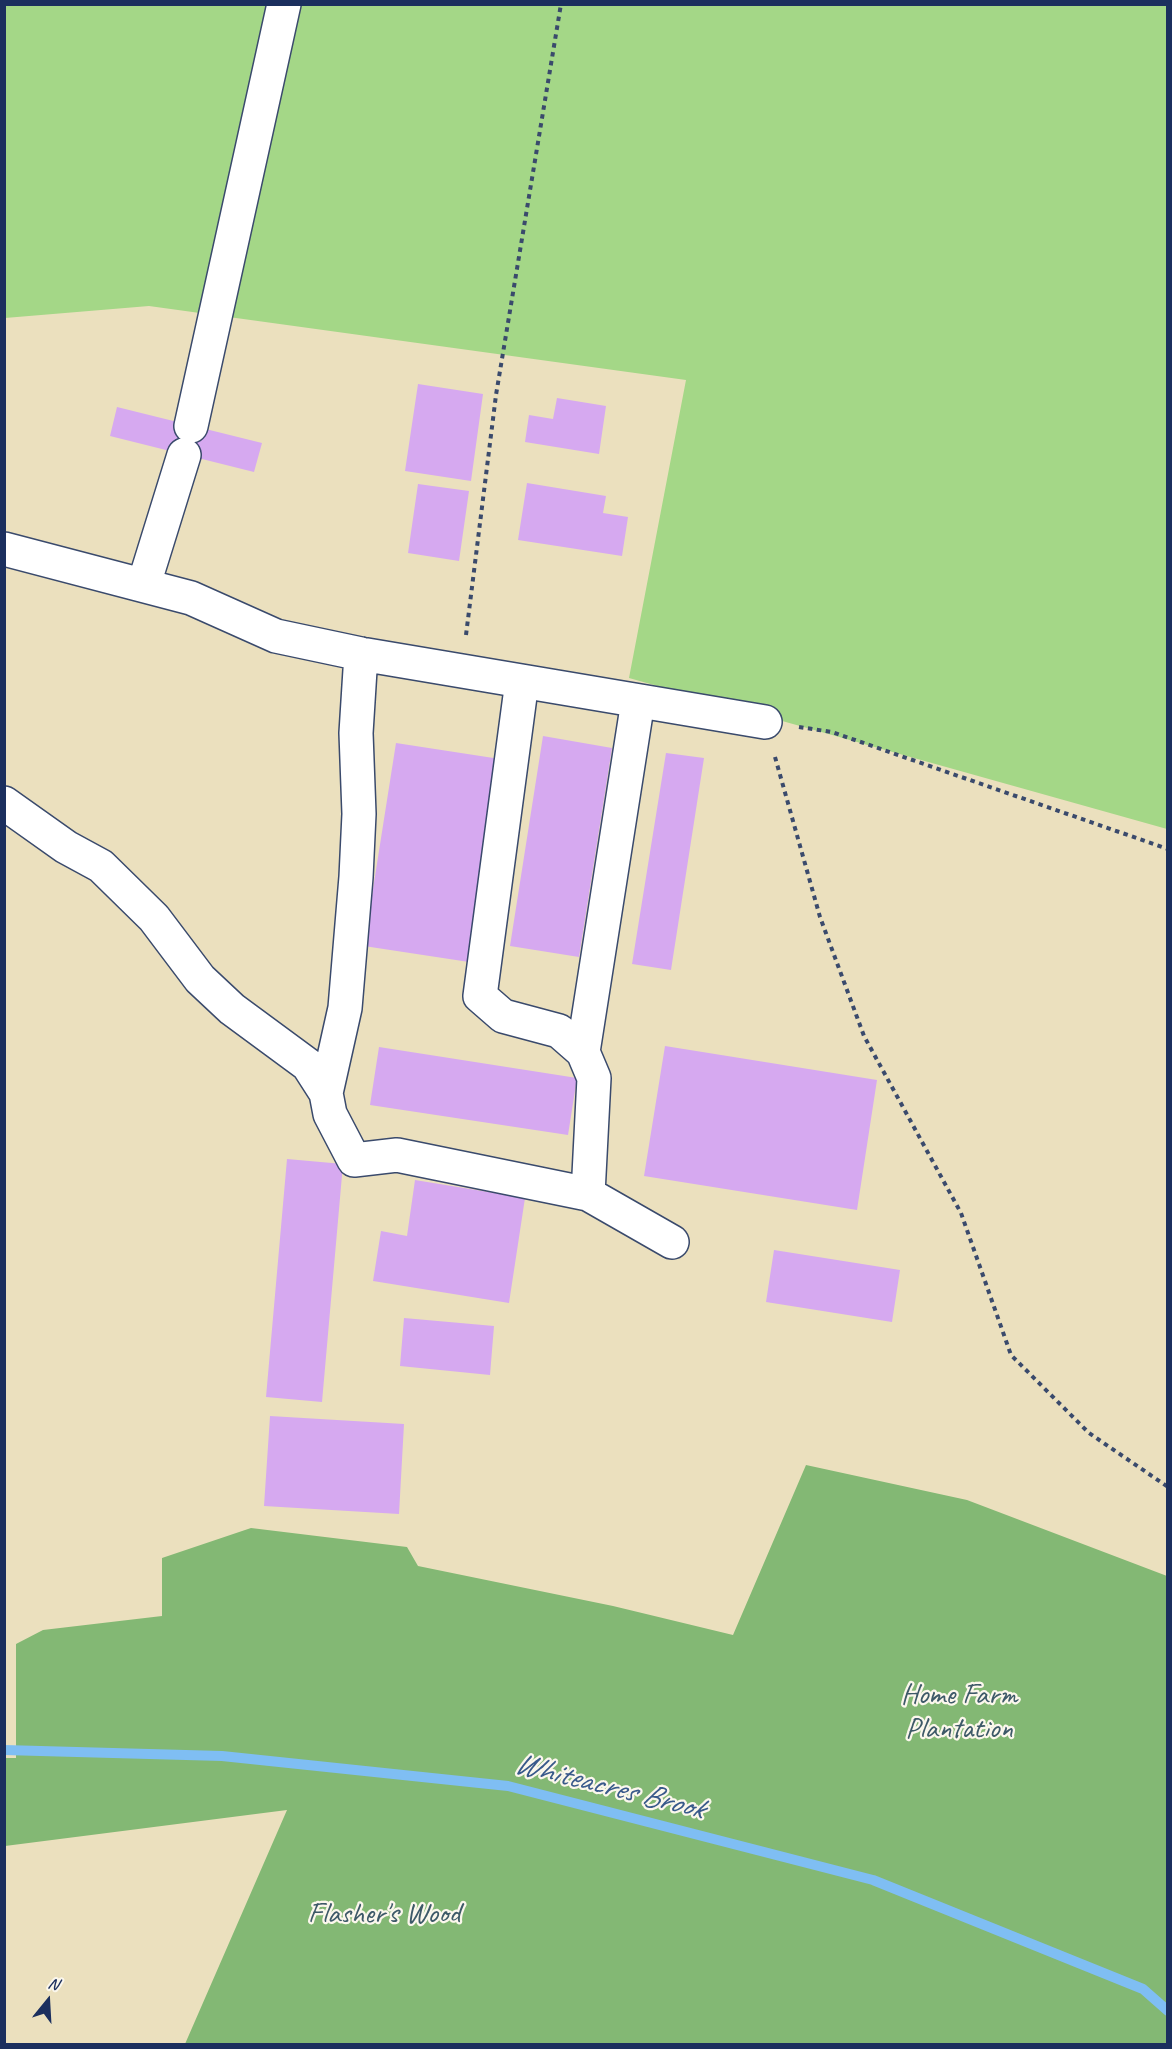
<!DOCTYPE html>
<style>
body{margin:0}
#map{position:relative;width:1172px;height:2049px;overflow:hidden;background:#ebe0be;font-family:Caveat,sans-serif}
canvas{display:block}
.frame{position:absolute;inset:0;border:6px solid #1b2f5e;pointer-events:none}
.north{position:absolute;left:18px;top:1971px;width:60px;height:60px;-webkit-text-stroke:4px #fbf7ec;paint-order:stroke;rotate:18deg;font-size:16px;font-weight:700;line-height:24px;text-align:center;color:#1b2f5e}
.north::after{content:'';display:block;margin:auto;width:21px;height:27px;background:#1b2f5e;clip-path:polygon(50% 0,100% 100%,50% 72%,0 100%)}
</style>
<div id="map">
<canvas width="1172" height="2049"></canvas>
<div class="frame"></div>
<div class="north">N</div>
</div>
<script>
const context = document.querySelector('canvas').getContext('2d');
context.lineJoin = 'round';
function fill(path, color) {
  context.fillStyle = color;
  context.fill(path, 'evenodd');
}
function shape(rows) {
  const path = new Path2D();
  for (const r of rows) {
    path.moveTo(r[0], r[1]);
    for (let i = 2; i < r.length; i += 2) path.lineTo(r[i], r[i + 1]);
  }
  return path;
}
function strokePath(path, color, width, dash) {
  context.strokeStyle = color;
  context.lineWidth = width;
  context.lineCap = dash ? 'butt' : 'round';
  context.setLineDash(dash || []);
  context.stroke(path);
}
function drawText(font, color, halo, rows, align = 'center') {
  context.font = font + ' Caveat,sans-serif';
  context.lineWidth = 4.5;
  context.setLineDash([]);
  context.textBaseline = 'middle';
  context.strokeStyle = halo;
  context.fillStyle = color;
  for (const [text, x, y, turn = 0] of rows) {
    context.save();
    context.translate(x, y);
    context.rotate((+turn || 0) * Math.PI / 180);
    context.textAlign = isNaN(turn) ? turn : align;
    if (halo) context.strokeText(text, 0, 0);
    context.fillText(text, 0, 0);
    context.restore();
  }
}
const green = shape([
 [5,5,1167,5,1167,829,629,678,686,380,149,306,5,318]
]);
const forest = shape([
 [806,1465,967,1500,1167,1576,1167,2044,185,2044,287,1810,5,1846,5,1758,16,1758,16,1644,43,1630,162,1616,162,1558,251,1528,407,1547,418,1566,613,1606,733,1635]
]);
const stream = shape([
 [4,1750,222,1756,508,1786,873,1880,1143,1989,1168,2011]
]);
const building = shape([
 [418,384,483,394,471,481,405,471],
 [557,398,606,406,599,454,525,442,529,415,553,419],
 [117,407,262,443,254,472,110,436],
 [527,483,606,496,603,513,628,517,622,556,518,540],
 [418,484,469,491,459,561,408,553],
 [543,736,612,748,579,957,510,946],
 [396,743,500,759,469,962,364,946],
 [666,753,704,758,671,970,632,964],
 [665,1046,877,1080,857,1210,644,1176],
 [379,1047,577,1078,568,1135,370,1105],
 [287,1159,343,1164,322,1402,266,1397],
 [415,1180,525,1198,509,1303,373,1281,381,1231,407,1236],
 [774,1250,900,1270,892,1322,766,1302],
 [404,1318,494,1326,490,1375,400,1366],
 [270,1416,404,1424,399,1514,264,1506]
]);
const path = shape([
 [466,635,496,395,561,4],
 [799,727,832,732,1168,849],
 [775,757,820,917,864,1036,961,1213,1011,1355,1089,1433,1168,1487]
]);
const minor = shape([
 [191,426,284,4],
 [4,549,191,598,276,636,361,654,765,722],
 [144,584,184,455],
 [361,654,356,733,359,814,356,877,345,1008,326,1093,330,1114,354,1160,397,1155,588,1194],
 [522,681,480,996,503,1016,559,1031,583,1052,594,1078,588,1194,672,1242],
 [4,803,66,847,101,866,154,918,200,979,232,1009,308,1065,326,1093],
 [583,1052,638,701]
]);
const parkNames = [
 ["Home Farm",959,1695],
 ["Plantation",959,1729],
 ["Flasher's Wood",384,1914]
];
const waterNames = [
 ["Whiteacres Brook",609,1787,14]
];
fill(green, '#a4d787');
fill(forest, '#83b874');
strokePath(stream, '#7fbef3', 10);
fill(building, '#d6a9f0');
strokePath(minor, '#3a4a6c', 36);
strokePath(path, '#3a4a6c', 4, [4.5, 4.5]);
strokePath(minor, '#fff', 33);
drawText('30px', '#3d5968', '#fbf7ec', parkNames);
drawText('italic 32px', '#395a8b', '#fbf7ec', waterNames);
</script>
